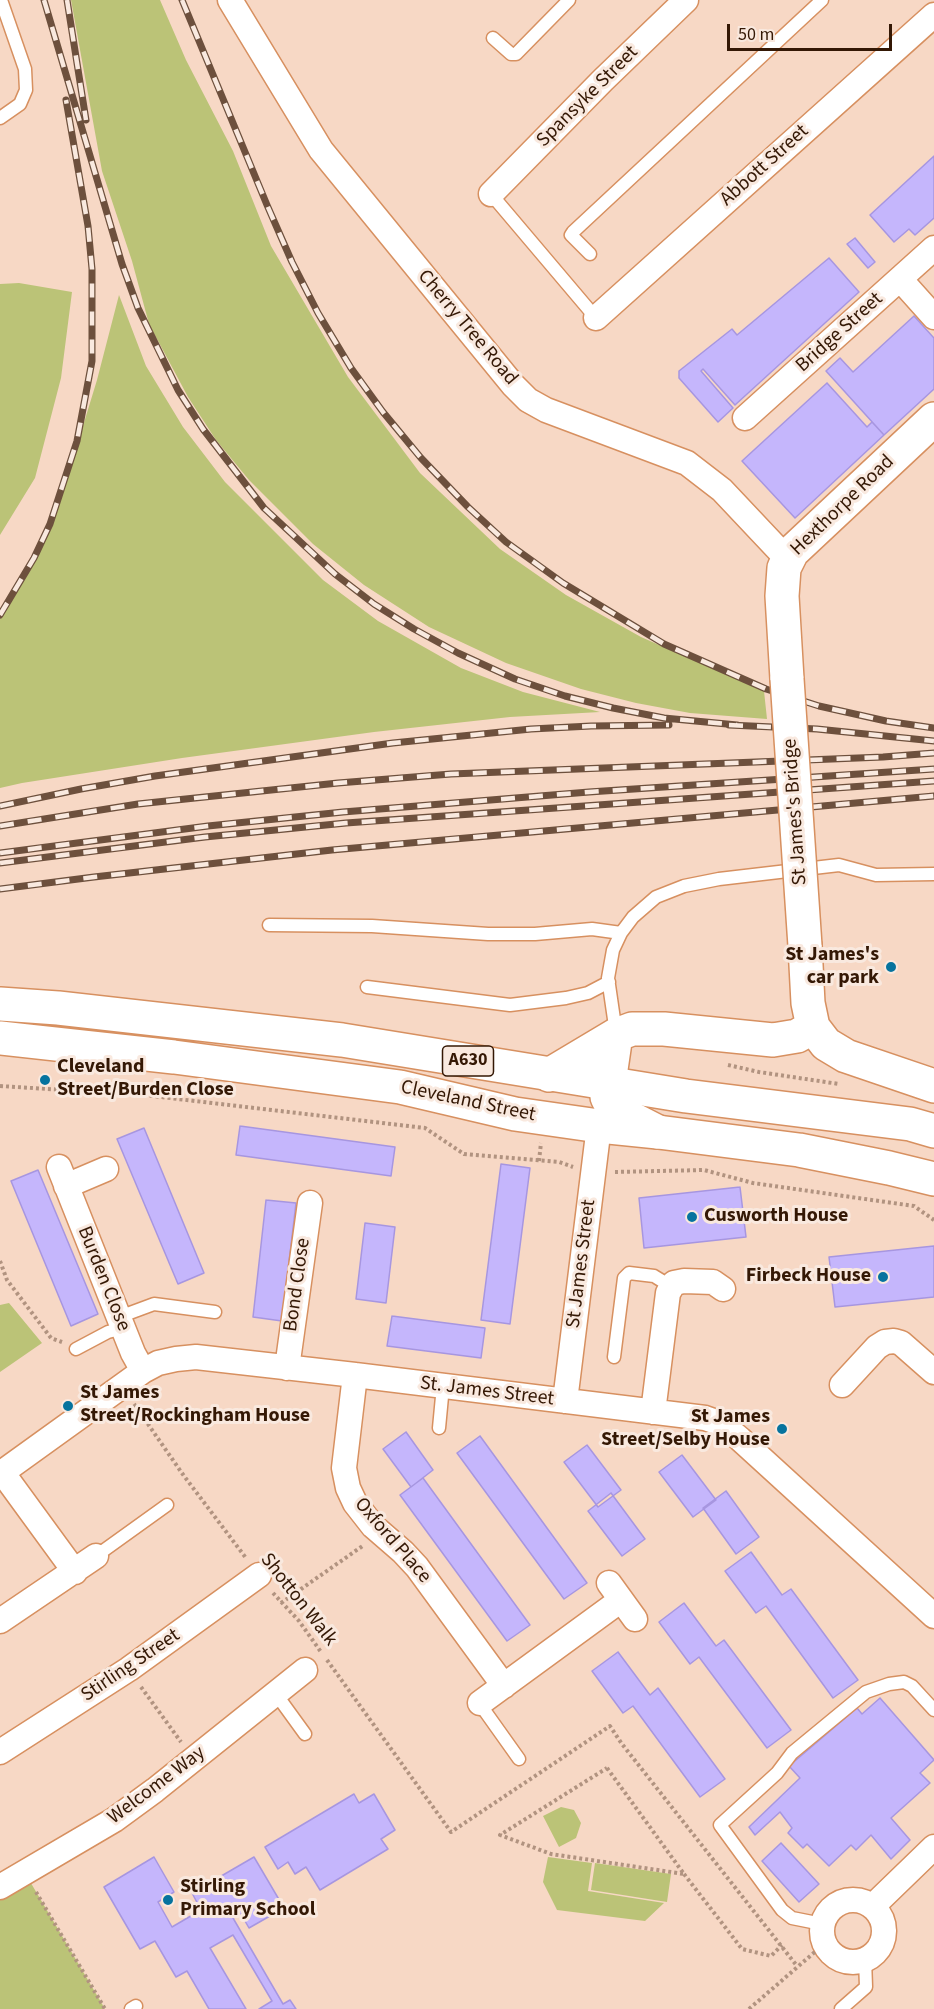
<!DOCTYPE html>
<style>
body{margin:0}
#map{position:relative;width:934px;height:2009px;overflow:hidden;background:#f7d8c5;font-family:"Source Sans 3",sans-serif}
canvas{display:block}
.scale{position:absolute;left:727px;top:24px;width:165px;height:27px;box-sizing:border-box;border:3px solid #341805;border-top:0;padding-left:8px;font-size:18px;line-height:21px;white-space:nowrap;color:#341805;-webkit-text-stroke:4px #f9e9df;paint-order:stroke}
</style>
<div id="map">
<canvas width="934" height="2009"></canvas>
<div class="scale">50 m</div>
</div>
<script>
const context = document.querySelector('canvas').getContext('2d');
context.lineJoin = 'round';
function fill(path, color) {
  context.fillStyle = color;
  context.fill(path, 'evenodd');
}
function shape(rows) {
  const path = new Path2D();
  for (const r of rows) {
    if (r.length === 3) {
      path.moveTo(r[0] + r[2], r[1]);
      path.arc(r[0], r[1], r[2], 0, 2 * Math.PI);
      continue;
    }
    path.moveTo(r[0], r[1]);
    for (let i = 2; i < r.length; i += 2) path.lineTo(r[i], r[i + 1]);
  }
  return path;
}
function strokePath(path, color, width, dash) {
  context.strokeStyle = color;
  context.lineWidth = width;
  context.lineCap = dash ? 'butt' : 'round';
  context.setLineDash(dash || []);
  context.stroke(path);
}
function drawText(font, color, halo, rows, align = 'center') {
  context.font = font + ' "Source Sans 3",sans-serif';
  context.lineWidth = 6;
  context.setLineDash([]);
  context.textBaseline = 'middle';
  context.strokeStyle = halo;
  context.fillStyle = color;
  for (const [text, x, y, turn = 0] of rows) {
    context.save();
    context.translate(x, y);
    context.rotate((+turn || 0) * Math.PI / 180);
    context.textAlign = isNaN(turn) ? turn : align;
    if (halo) context.strokeText(text, 0, 0);
    context.fillText(text, 0, 0);
    context.restore();
  }
}
const green = shape([
 [71,0,160,0,186,60,233,151,271,246,348,377,420,473,500,549,566,595,641,637,764,691,767,719,690,713,636,703,581,689,506,663,429,627,364,585,313,544,249,480,216,440,188,397,149,324,132,261,102,171],
 [19,283,72,292,61,378,35,478,0,535,0,284],
 [119,295,146,366,183,427,225,482,323,580,378,621,461,668,523,692,600,712,510,717,374,732,182,758,22,783,0,788,0,619,35,554,61,498,97,380],
 [9,1303,42,1343,0,1372,0,1305],
 [561,1807,574,1810,581,1823,576,1838,559,1847,543,1816],
 [548,1857,592,1863,588,1891,664,1903,645,1921,557,1910,543,1882],
 [595,1863,671,1874,667,1902,591,1890],
 [25,1873,105,2009,0,2009,0,1887]
]);
const building = shape([
 [934,156,934,218,915,235,909,229,894,242,870,215,934,156],
 [855,238,875,262,868,268,847,244,855,238],
 [829,258,859,292,735,405,703,369,701,371,733,408,718,422,679,378,679,371,732,329,737,335,829,258],
 [914,316,934,338,934,389,884,435,826,371,840,358,853,372,914,316],
 [827,383,867,427,872,422,884,435,795,518,742,461,827,383],
 [240,1126,395,1147,391,1176,236,1155,240,1126],
 [144,1128,204,1273,178,1284,117,1139,144,1128],
 [501,1164,530,1168,510,1324,481,1320,501,1164],
 [38,1170,98,1314,71,1326,11,1181,38,1170],
 [740,1187,746,1237,644,1248,639,1198,740,1187],
 [266,1200,296,1203,282,1321,253,1317,266,1200],
 [365,1223,395,1227,386,1303,356,1299,365,1223],
 [934,1246,934,1297,835,1307,829,1257,934,1246],
 [392,1316,485,1328,481,1358,387,1346,392,1316],
 [406,1432,433,1470,411,1487,383,1449,406,1432],
 [480,1436,587,1583,564,1599,457,1453,480,1436],
 [587,1445,621,1490,598,1507,564,1462,587,1445],
 [682,1455,716,1500,693,1517,659,1472,682,1455],
 [423,1478,530,1625,507,1641,400,1495,423,1478],
 [726,1491,759,1537,736,1554,703,1508,726,1491],
 [611,1493,645,1539,622,1556,588,1511,611,1493],
 [751,1552,782,1595,791,1589,858,1680,833,1698,766,1606,756,1613,725,1571,751,1552],
 [684,1603,716,1646,724,1640,791,1730,767,1748,699,1657,690,1664,659,1622,684,1603],
 [618,1652,650,1695,658,1688,725,1779,700,1797,633,1706,623,1713,592,1671,618,1652],
 [880,1698,934,1760,920,1773,930,1783,891,1818,910,1840,891,1859,871,1835,856,1850,851,1845,829,1866,807,1844,803,1848,788,1833,792,1828,780,1812,755,1835,749,1827,800,1778,789,1766,857,1708,862,1714,880,1698],
 [354,1794,359,1803,374,1794,395,1830,381,1839,388,1849,320,1890,306,1867,295,1874,288,1862,278,1869,265,1847,354,1794],
 [781,1843,819,1884,799,1902,762,1861,781,1843],
 [154,1857,174,1892,158,1902,172,1927,201,1910,192,1893,254,1857,284,1908,249,1928,241,1914,233,1918,283,2004,290,2000,296,2009,259,2009,272,2001,233,1935,210,1948,246,2009,209,2009,187,1971,176,1977,155,1941,140,1949,104,1887,154,1857]
]);
const path = shape([
 [728,1065,759,1072,839,1084],
 [0,1086,144,1095,425,1128,464,1154,559,1162,573,1167],
 [539,1161,541,1143],
 [615,1172,704,1170,753,1183,914,1206,934,1220],
 [0,1261,7,1280,51,1338,62,1342],
 [134,1404,184,1476,246,1558],
 [273,1593,299,1621,321,1652],
 [281,1603,364,1545],
 [327,1660,451,1832,610,1726,622,1744,797,1966],
 [141,1687,181,1742],
 [607,1768,684,1874,551,1854,500,1835,607,1768],
 [684,1874,742,1949,771,1956,782,1945],
 [36,1892,105,2009],
 [749,2009,824,1944]
]);
const lane = shape([
 [493,38,511,54,516,54,569,0],
 [0,118,20,104,26,90,25,69,1,0],
 [491,194,596,318],
 [590,254,571,235,573,232,822,0],
 [269,925,372,926,488,934,535,934,592,929,621,933],
 [367,987,510,1005,566,998,588,993,609,982],
 [616,1033,608,978,613,950,621,933,633,917,656,897,684,886,719,879,839,865,876,875,934,874],
 [119,1317,154,1304,215,1312],
 [76,1349,108,1332,123,1328],
 [614,1357,624,1278,629,1273,654,1276,672,1287],
 [439,1428,443,1386],
 [96,1556,167,1505],
 [276,1694,305,1734],
 [480,1703,482,1707,519,1759],
 [822,1924,792,1918,782,1910,720,1825,777,1773,792,1753,866,1692,889,1684,904,1682,912,1686,934,1710],
 [131,2009,136,2006],
 [841,2009,866,1987,865,1959]
]);
const street = shape([
 [230,0,321,150,513,385,528,400,546,410,687,463,722,490,788,560],
 [491,194,603,80,686,0],
 [900,279,934,317],
 [596,318,934,15],
 [745,418,934,248],
 [59,1167,133,1353,143,1371],
 [66,1186,106,1169],
 [287,1368,310,1203],
 [355,1375,344,1468,348,1488,355,1503,373,1526,403,1552,417,1567,504,1686],
 [842,1385,877,1347,885,1342,894,1341,901,1343,934,1372],
 [565,1401,599,1126],
 [653,1412,668,1293,674,1283,684,1281,713,1282,723,1289],
 [2,1472,75,1572],
 [0,1474,143,1371,158,1363,176,1359,196,1357,355,1375,705,1418,722,1424,740,1439,934,1616],
 [609,1583,635,1619],
 [0,1621,96,1556],
 [480,1703,621,1600],
 [0,1752,129,1669,259,1575],
 [0,1887,114,1820,155,1790,305,1670],
 [853,1931,31],
 [873,1906,934,1847]
]);
const secondary = shape([
 [787,679,782,596,784,568,792,552,934,419],
 [805,946,808,1003,813,1027,826,1044,846,1056,934,1086],
 [549,1075,616,1035],
 [658,1132,613,1109,607,1097,616,1035,632,1029,664,1029,773,1040,797,1036,813,1027]
]);
const highway = shape([
 [0,1004,58,1008,342,1040,686,1096,910,1124,934,1131],
 [0,1038,174,1057,400,1087,515,1114,599,1126,658,1132,799,1150,889,1168,934,1179]
]);
const rail = shape([
 [44,0,122,264,138,308,178,390,203,429,264,508,335,574,374,604,414,629,458,653,515,679,565,696,613,708,664,718,737,725],
 [67,0,86,120],
 [182,0,267,205,292,262,318,313,351,368,383,412,421,458,468,507,506,542,563,583,664,644,766,689,819,706,886,721,934,728],
 [0,615,34,558,50,524,77,441,92,361,92,269,88,226,66,100],
 [729,725,817,729,934,741],
 [0,806,81,789,155,776,393,743,531,729,591,726,669,725],
 [0,826,138,804,338,783,451,774,883,757,934,753],
 [0,853,208,826,343,812,589,792,934,769],
 [0,863,205,837,346,823,934,781],
 [0,889,94,877,332,850,934,796]
]);
const secondaryBridge = shape([
 [787,679,805,946]
]);
const markers = [
 [891,967,6,"#06739e"],
 [45,1080,6,"#06739e"],
 [692,1217,6,"#06739e"],
 [883,1277,6,"#06739e"],
 [68,1406,6,"#06739e"],
 [782,1429,6,"#06739e"],
 [168,1900,6,"#06739e"]
];
const shields = [
 [468,1061,51]
];
const shieldNames = [
 ["A630",468,1061]
];
const streetNames = [
 ["Spansyke Street",588,97,-45],
 ["Abbott Street",765,166,-42],
 ["Cherry Tree Road",467,328,50],
 ["Bridge Street",840,333,-42],
 ["Hexthorpe Road",843,506,-44],
 ["St James's Bridge",796,812,-94],
 ["Cleveland Street",468,1102,12],
 ["St James Street",582,1264,-83],
 ["Burden Close",103,1279,68],
 ["Bond Close",298,1285,-82],
 ["St. James Street",487,1392,7],
 ["Oxford Place",392,1541,49],
 ["Shotton Walk",298,1600,52],
 ["Stirling Street",131,1666,-34],
 ["Welcome Way",157,1786,-37]
];
const poiNames = [
 ["St James's",879,956,"right"],
 ["car park",879,979,"right"],
 ["Cleveland",57,1068],
 ["Street/Burden Close",57,1091],
 ["Cusworth House",704,1217],
 ["Firbeck House",871,1277,"right"],
 ["St James",80,1394],
 ["Street/Rockingham House",80,1417],
 ["St James",770,1418,"right"],
 ["Street/Selby House",770,1441,"right"],
 ["Stirling",180,1888],
 ["Primary School",180,1911]
];
fill(green, '#bbc377');
fill(building, '#c5b6fc');
strokePath(building, '#a796e0', 1.5);
strokePath(lane, '#d79060', 15);
strokePath(street, '#d79060', 27);
strokePath(secondary, '#d79060', 36);
strokePath(highway, '#d79060', 36);
strokePath(path, '#b19380', 4, [3, 3]);
strokePath(lane, '#fff', 12);
strokePath(street, '#fff', 24);
strokePath(secondary, '#fff', 33);
strokePath(highway, '#fff', 33);
strokePath(rail, '#6d503d', 7);
strokePath(rail, '#f9e9df', 4.5, [14]);
strokePath(secondaryBridge, '#d79060', 36, []);
strokePath(secondaryBridge, '#fff', 33);
for (const [x, y, r, color] of markers) {
  const dot = new Path2D();
  dot.arc(x, y, r, 0, 2 * Math.PI);
  context.fillStyle = color;
  context.fill(dot);
  strokePath(dot, '#f9e9df', 2);
}
for (const [x, y, w] of shields) {
  const box = new Path2D();
  box.roundRect(x - w / 2, y - 15, w, 30, 4.5);
  context.fillStyle = '#f9e9df';
  context.fill(box);
  strokePath(box, '#341805', 1.5);
}
drawText('bold 18px', '#341805', null, shieldNames);
drawText('20px', '#341805', '#f9e9df', streetNames);
drawText('bold 20px', '#341805', '#f9e9df', poiNames, 'left');
</script>
